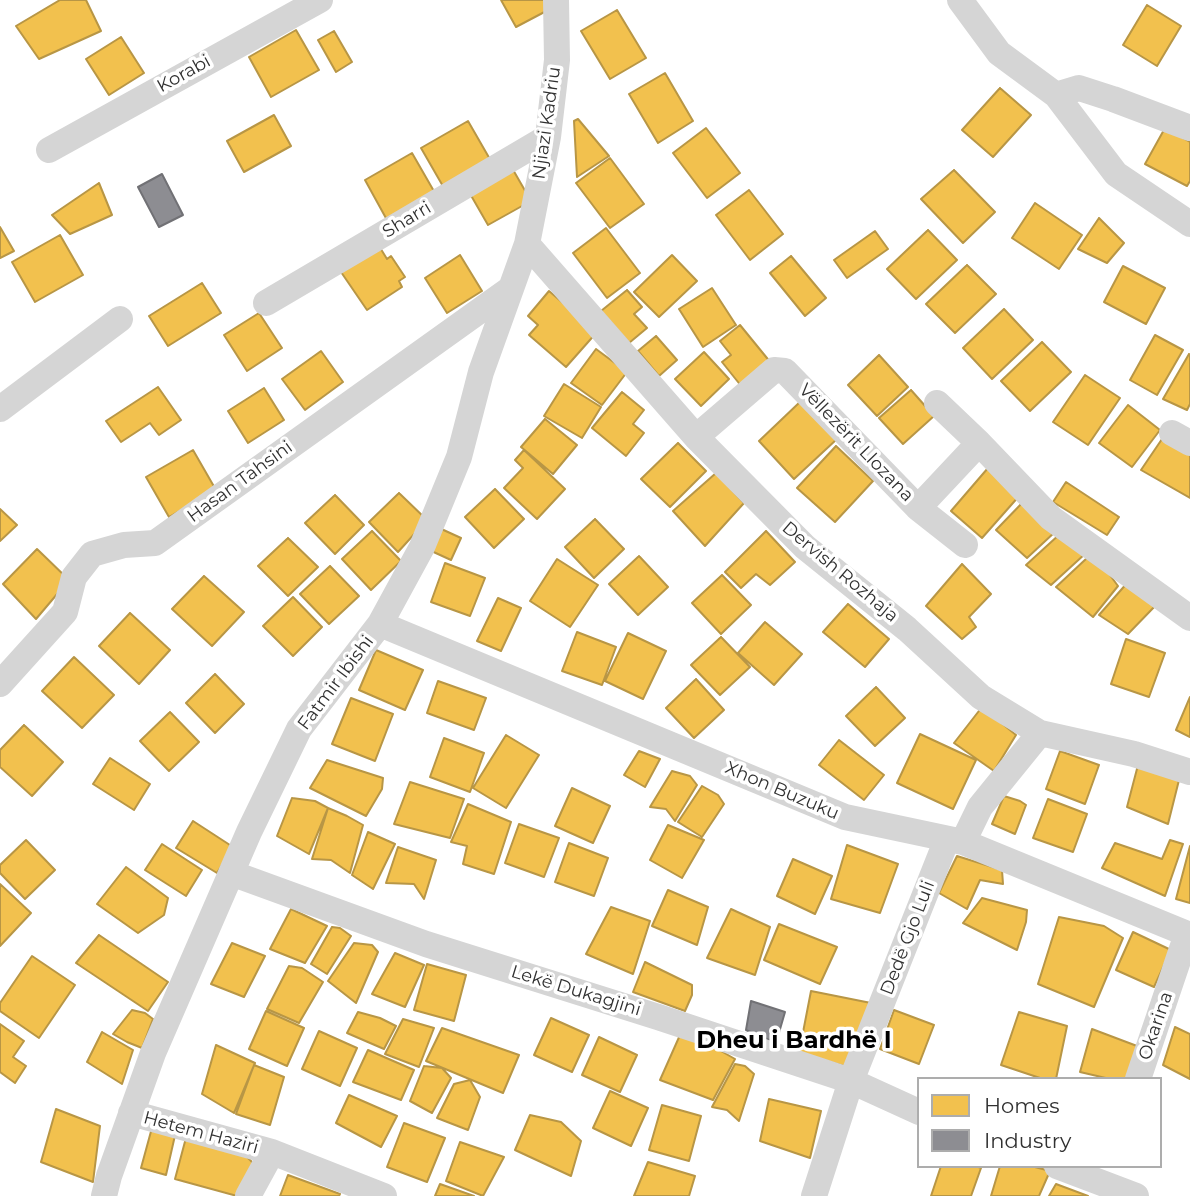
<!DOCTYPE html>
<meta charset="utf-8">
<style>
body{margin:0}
#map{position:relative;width:1190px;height:1196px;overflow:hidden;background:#fff;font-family:Montserrat,sans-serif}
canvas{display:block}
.legend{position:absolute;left:917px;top:1077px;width:245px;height:91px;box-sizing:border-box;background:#fff;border:2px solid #adadad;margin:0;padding:9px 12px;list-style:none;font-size:21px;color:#313131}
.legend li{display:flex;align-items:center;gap:14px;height:35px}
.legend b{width:35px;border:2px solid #adadad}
</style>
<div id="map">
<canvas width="1190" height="1196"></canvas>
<ul class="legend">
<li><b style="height:19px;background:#f2c14e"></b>Homes</li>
<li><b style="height:19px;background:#8d8d92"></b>Industry</li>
</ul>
</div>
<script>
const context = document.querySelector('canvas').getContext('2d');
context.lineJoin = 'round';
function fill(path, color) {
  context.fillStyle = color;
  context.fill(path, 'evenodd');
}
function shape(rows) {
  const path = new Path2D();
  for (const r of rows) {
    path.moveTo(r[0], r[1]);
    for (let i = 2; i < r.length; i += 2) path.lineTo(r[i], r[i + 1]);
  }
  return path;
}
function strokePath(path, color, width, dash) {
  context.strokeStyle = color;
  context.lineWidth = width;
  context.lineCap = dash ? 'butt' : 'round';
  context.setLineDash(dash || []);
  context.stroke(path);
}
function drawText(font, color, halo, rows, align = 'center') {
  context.font = font + ' Montserrat,sans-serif';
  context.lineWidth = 7;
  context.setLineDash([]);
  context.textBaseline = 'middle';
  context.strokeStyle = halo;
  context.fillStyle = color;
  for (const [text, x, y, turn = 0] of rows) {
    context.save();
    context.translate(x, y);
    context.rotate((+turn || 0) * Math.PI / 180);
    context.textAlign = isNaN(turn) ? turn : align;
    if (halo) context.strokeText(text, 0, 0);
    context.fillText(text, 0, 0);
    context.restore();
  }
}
const homes = shape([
 [60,0,86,0,101,31,39,59,16,26,60,0],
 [501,0,548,0,552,8,516,27,501,0],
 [1147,5,1181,26,1157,66,1123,45,1147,5],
 [617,10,646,58,610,79,581,31,617,10],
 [296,30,319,70,271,97,249,57,296,30],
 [334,31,352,62,336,72,318,40,334,31],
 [121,37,144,73,109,95,86,59,121,37],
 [665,73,693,121,658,143,629,94,665,73],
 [1000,88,1031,115,993,157,962,130,1000,88],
 [274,115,291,146,244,172,227,141,274,115],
 [578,119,609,156,577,177,574,121,578,119],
 [468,121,491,161,444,188,421,148,468,121],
 [706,128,740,173,707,198,673,153,706,128],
 [1165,128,1190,142,1190,181,1187,186,1145,164,1165,128],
 [412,153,435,193,387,220,365,180,412,153],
 [610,158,644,204,610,228,576,183,610,158],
 [512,168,531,201,488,225,469,192,512,168],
 [954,170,995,212,963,243,921,199,954,170],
 [99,183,112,215,70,234,52,215,99,183],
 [749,190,783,234,750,260,716,215,749,190],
 [1035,203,1082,235,1059,269,1012,238,1035,203],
 [1099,218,1124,243,1107,263,1078,249,1099,218],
 [0,227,14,251,0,258,0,227],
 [606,228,640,273,607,298,573,253,606,228],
 [928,230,957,260,916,299,887,269,928,230],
 [875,231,888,249,847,278,834,260,875,231],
 [60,235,83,275,35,302,12,262,60,235],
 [379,246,387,259,391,256,405,277,399,281,402,287,367,310,341,272,379,246],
 [460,255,482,291,447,313,425,278,460,255],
 [672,255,697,281,659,317,634,292,672,255],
 [791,256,826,298,805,316,770,273,791,256],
 [967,265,996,294,955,333,926,304,967,265],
 [1123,266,1165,288,1146,324,1104,302,1123,266],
 [202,283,221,313,168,346,149,316,202,283],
 [712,288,736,325,703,347,679,309,712,288],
 [627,290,642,307,634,314,647,328,629,343,601,311,627,290],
 [549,291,597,332,566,367,529,335,538,325,528,316,549,291],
 [1004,309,1033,340,992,379,963,348,1004,309],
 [259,313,282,348,247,371,224,335,259,313],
 [740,325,771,363,742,387,722,362,731,355,720,341,740,325],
 [1155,335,1183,350,1157,395,1130,380,1155,335],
 [656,336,677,360,659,376,638,351,656,336],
 [1042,342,1071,372,1030,411,1001,381,1042,342],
 [596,349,627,372,602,405,571,383,596,349],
 [321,351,343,382,305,410,282,379,321,351],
 [704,352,729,379,701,406,675,379,704,352],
 [1189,354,1190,355,1190,404,1187,410,1163,399,1189,354],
 [879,355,908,387,877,416,848,385,879,355],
 [1085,375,1120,398,1088,445,1053,422,1085,375],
 [564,384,601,407,582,438,544,416,564,384],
 [158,387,181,420,159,435,150,423,121,442,106,421,158,387],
 [264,388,284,420,248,443,228,411,264,388],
 [911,390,934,416,903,444,879,418,911,390],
 [622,392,644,410,633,424,644,433,626,456,592,428,622,392],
 [801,401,837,439,794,479,759,441,801,401],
 [1128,405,1160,430,1132,467,1099,443,1128,405],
 [545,419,577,445,553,474,521,447,545,419],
 [1162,439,1190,454,1190,498,1141,470,1162,439],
 [678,443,706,471,670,507,641,479,678,443],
 [836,446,873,481,835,522,797,488,836,446],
 [193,450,216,490,169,517,146,477,193,450],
 [524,450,565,489,537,519,504,488,523,468,515,460,524,450],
 [988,468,1020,495,982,538,951,511,988,468],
 [716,473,744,503,705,546,673,511,716,473],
 [1066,482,1119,517,1107,535,1053,502,1066,482],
 [495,489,524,519,494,548,465,517,495,489],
 [399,493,427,520,398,552,369,522,399,493],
 [335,495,364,525,335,554,305,523,335,495],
 [1025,500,1056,531,1027,558,996,530,1025,500],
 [0,509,17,525,0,541,0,509],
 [595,519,624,549,594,578,565,547,595,519],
 [437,527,461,538,451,560,427,549,437,527],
 [372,531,401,561,371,590,342,559,372,531],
 [766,531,795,562,770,585,756,574,741,588,725,572,766,531],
 [1061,533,1086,553,1051,585,1026,565,1061,533],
 [288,538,318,567,288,596,258,566,288,538],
 [37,549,69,580,36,619,3,584,37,549],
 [639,556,668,587,638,615,609,584,639,556],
 [1087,558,1104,567,1118,586,1093,617,1056,587,1087,558],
 [557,559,598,585,570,627,530,601,557,559],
 [445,563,485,578,470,616,431,602,445,563],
 [962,564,991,594,969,617,976,627,962,639,926,606,962,564],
 [330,566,359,596,329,624,300,594,330,566],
 [722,575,751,605,721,634,692,603,722,575],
 [204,576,244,612,212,646,172,609,204,576],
 [1128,582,1158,603,1128,634,1099,615,1128,582],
 [293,597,322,627,293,656,263,626,293,597],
 [498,598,521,608,501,651,477,641,498,598],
 [848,604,889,639,865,667,823,632,848,604],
 [130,613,170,650,139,684,99,646,130,613],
 [765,622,802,654,774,685,738,653,765,622],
 [577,632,616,647,602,685,562,671,577,632],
 [628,633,666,651,643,699,605,681,628,633],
 [721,637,750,667,720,695,691,665,721,637],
 [1126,639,1165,653,1149,697,1111,684,1126,639],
 [376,650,423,670,405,710,359,690,376,650],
 [74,657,114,695,82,728,42,691,74,657],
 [215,674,244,704,215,733,186,703,215,674],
 [696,679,724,710,694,738,666,708,696,679],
 [438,681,486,698,474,730,427,713,438,681],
 [876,687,905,718,875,746,846,716,876,687],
 [1190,697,1190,737,1176,730,1190,697],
 [351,698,393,714,375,761,332,744,351,698],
 [982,707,1016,735,994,771,954,743,982,707],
 [170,712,199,742,169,771,140,741,170,712],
 [24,725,63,762,32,796,0,767,0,750,24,725],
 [920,734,976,760,953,809,897,783,920,734],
 [506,735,539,755,506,808,473,788,506,735],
 [444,738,484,753,470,792,430,777,444,738],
 [839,740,884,775,864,800,819,765,839,740],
 [639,751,660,759,645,787,624,775,639,751],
 [1060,751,1099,765,1085,804,1046,789,1060,751],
 [110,758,150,784,134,810,93,784,110,758],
 [327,760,383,778,382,789,366,816,310,788,327,760],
 [1138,765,1179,780,1168,824,1127,807,1138,765],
 [672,771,690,776,697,785,675,821,666,809,650,807,672,771],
 [410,782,464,799,450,838,394,824,410,782],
 [702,786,718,795,724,804,702,837,678,822,702,786],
 [572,788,610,806,593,843,555,826,572,788],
 [1004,796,1020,801,1026,805,1015,834,992,824,1004,796],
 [292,798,315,801,328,808,309,854,277,836,292,798],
 [1048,799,1087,814,1073,852,1033,838,1048,799],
 [468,804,511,822,494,874,463,864,467,846,451,842,468,804],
 [328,808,347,816,363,825,350,873,331,860,312,859,328,808],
 [193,821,233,847,217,873,176,848,193,821],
 [519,824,559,838,544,877,505,863,519,824],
 [668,825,704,840,682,878,650,860,668,825],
 [368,832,395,844,373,889,352,875,368,832],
 [26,840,55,870,25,899,0,873,0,865,26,840],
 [1170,840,1183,844,1165,896,1102,868,1115,843,1162,859,1170,840],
 [569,843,608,858,594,896,555,882,569,843],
 [162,844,202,870,186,896,145,870,162,844],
 [847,845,898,864,880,913,831,899,847,845],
 [1190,846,1190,903,1176,899,1190,846],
 [398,847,436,860,424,899,414,884,386,883,398,847],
 [957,856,1002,870,1003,884,980,880,967,909,939,893,957,856],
 [793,859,832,876,815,914,777,896,793,859],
 [126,867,168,898,164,915,138,933,97,904,126,867],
 [0,884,31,913,0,946,0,884],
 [668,890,708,907,697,945,652,926,668,890],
 [982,898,1027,910,1026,922,1017,950,963,923,982,898],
 [611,907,650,921,633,974,586,954,611,907],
 [291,909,327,926,305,963,270,949,291,909],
 [731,909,770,927,755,975,707,958,731,909],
 [1059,917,1104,926,1123,938,1094,1007,1038,984,1059,917],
 [779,924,837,947,820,984,764,960,779,924],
 [332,927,340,928,351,936,327,974,311,964,332,927],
 [1133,932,1171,950,1154,987,1116,970,1133,932],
 [99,935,168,982,148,1011,76,963,99,935],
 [232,943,265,956,244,997,211,984,232,943],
 [354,943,372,945,378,952,356,1003,328,981,354,943],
 [395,953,424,965,405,1007,372,994,395,953],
 [32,956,75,985,39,1038,0,1011,0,1003,32,956],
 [645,962,692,985,692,995,685,1011,633,992,645,962],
 [427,964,466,975,454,1021,414,1010,427,964],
 [289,966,302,968,323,982,299,1023,267,1009,289,966],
 [811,991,871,1003,847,1067,799,1053,811,991],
 [132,1010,145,1013,153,1019,142,1048,127,1042,113,1034,132,1010],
 [894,1010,934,1025,919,1064,880,1049,894,1010],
 [266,1011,304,1028,287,1066,249,1049,266,1011],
 [358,1012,380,1018,396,1026,384,1049,347,1033,358,1012],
 [1019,1012,1067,1026,1056,1079,1043,1079,1001,1065,1019,1012],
 [551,1018,589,1035,572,1072,534,1055,551,1018],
 [403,1019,434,1028,419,1067,385,1054,403,1019],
 [0,1024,24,1041,13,1057,26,1066,15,1083,0,1072,0,1024],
 [1175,1027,1190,1034,1190,1079,1163,1065,1175,1027],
 [442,1028,519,1055,503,1093,426,1061,442,1028],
 [1092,1029,1137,1046,1128,1079,1110,1079,1080,1072,1092,1029],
 [319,1031,357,1048,340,1086,302,1069,319,1031],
 [102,1032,133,1050,122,1084,87,1062,102,1032],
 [680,1035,707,1043,735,1059,713,1100,660,1080,680,1035],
 [599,1037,637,1055,620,1092,582,1075,599,1037],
 [216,1045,255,1063,234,1113,202,1094,216,1045],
 [368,1050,414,1070,401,1100,353,1082,368,1050],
 [735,1064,745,1066,754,1074,739,1121,727,1110,712,1107,735,1064],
 [254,1065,284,1077,270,1125,236,1114,254,1065],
 [424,1066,442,1068,451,1078,432,1113,410,1101,424,1066],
 [470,1080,480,1097,468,1130,437,1118,454,1084,470,1080],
 [610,1091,648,1108,631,1146,593,1128,610,1091],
 [349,1095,397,1116,381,1147,336,1123,349,1095],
 [769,1099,821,1111,810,1158,760,1141,769,1099],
 [662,1105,701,1116,689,1161,649,1150,662,1105],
 [56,1109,100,1126,93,1182,41,1162,56,1109],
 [530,1115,561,1122,581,1141,571,1176,515,1150,530,1115],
 [404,1123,445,1138,427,1182,387,1167,404,1123],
 [153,1124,176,1131,166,1175,141,1168,153,1124],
 [187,1134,244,1154,257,1167,237,1196,175,1179,187,1134],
 [460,1142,504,1157,483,1196,446,1181,460,1142],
 [648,1162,695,1176,689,1196,634,1196,648,1162],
 [941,1166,976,1166,981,1168,971,1196,931,1196,941,1166],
 [1000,1166,1031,1166,1050,1171,1039,1196,991,1196,1000,1166],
 [288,1175,340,1194,339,1196,280,1196,288,1175],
 [440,1184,474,1196,435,1196,440,1184],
 [1056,1184,1088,1196,1049,1196,1056,1184]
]);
const industry = shape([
 [162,174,183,215,159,227,138,187,162,174],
 [751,1001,785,1012,776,1043,746,1030,751,1001]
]);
const street = shape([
 [960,0,999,53,1056,95,1116,174,1190,224],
 [1056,95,1079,88,1113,99,1190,128],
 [49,150,320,0],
 [527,244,696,437,805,547,907,629,981,697,1040,733,1134,754,1190,772],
 [266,303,548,137],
 [937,403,979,443,1051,518,1190,618],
 [0,409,120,319],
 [1172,433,1190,443],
 [696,437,774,370,785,371,918,508,965,545],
 [918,508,979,443],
 [380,624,845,817,963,842,1190,935],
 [0,684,65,612,74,577,92,554,124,545,155,543,510,289],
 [963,842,980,807,1040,733],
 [231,873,426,944,658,1017,851,1081,919,1112],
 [1138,1079,1187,934],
 [131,1113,272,1152,384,1196],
 [1057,1166,1136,1196],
 [104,1196,109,1176,153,1053,249,832,299,729,380,624,422,547,459,457,481,372,527,244,548,137,557,60,556,0],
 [248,1196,272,1152],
 [814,1196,851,1081,947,839]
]);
const streetNames = [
 ["Korabi",184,74,-29],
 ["Njiazi Kadriu",547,123,-82],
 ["Sharri",407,220,-31],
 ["Vëllezërit Llozana",856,443,46],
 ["Hasan Tahsini",240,482,-36],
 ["Dervish Rozhaja",840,572,40],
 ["Fatmir Ibishi",336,683,-53],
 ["Xhon Buzuku",782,791,23],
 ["Dedë Gjo Luli",908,938,-69],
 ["Lekë Dukagjini",576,991,17],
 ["Okarina",1156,1026,-71],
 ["Hetem Haziri",201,1133,15]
];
const districtNames = [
 ["Dheu i Bardhë I",794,1041]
];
fill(homes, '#f2c14e');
strokePath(homes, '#b89645', 2);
fill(industry, '#8d8d92');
strokePath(industry, '#717175', 2);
strokePath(street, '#d5d5d5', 26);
drawText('18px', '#313131', '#fff', streetNames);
drawText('bold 24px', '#000', '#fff', districtNames);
</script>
